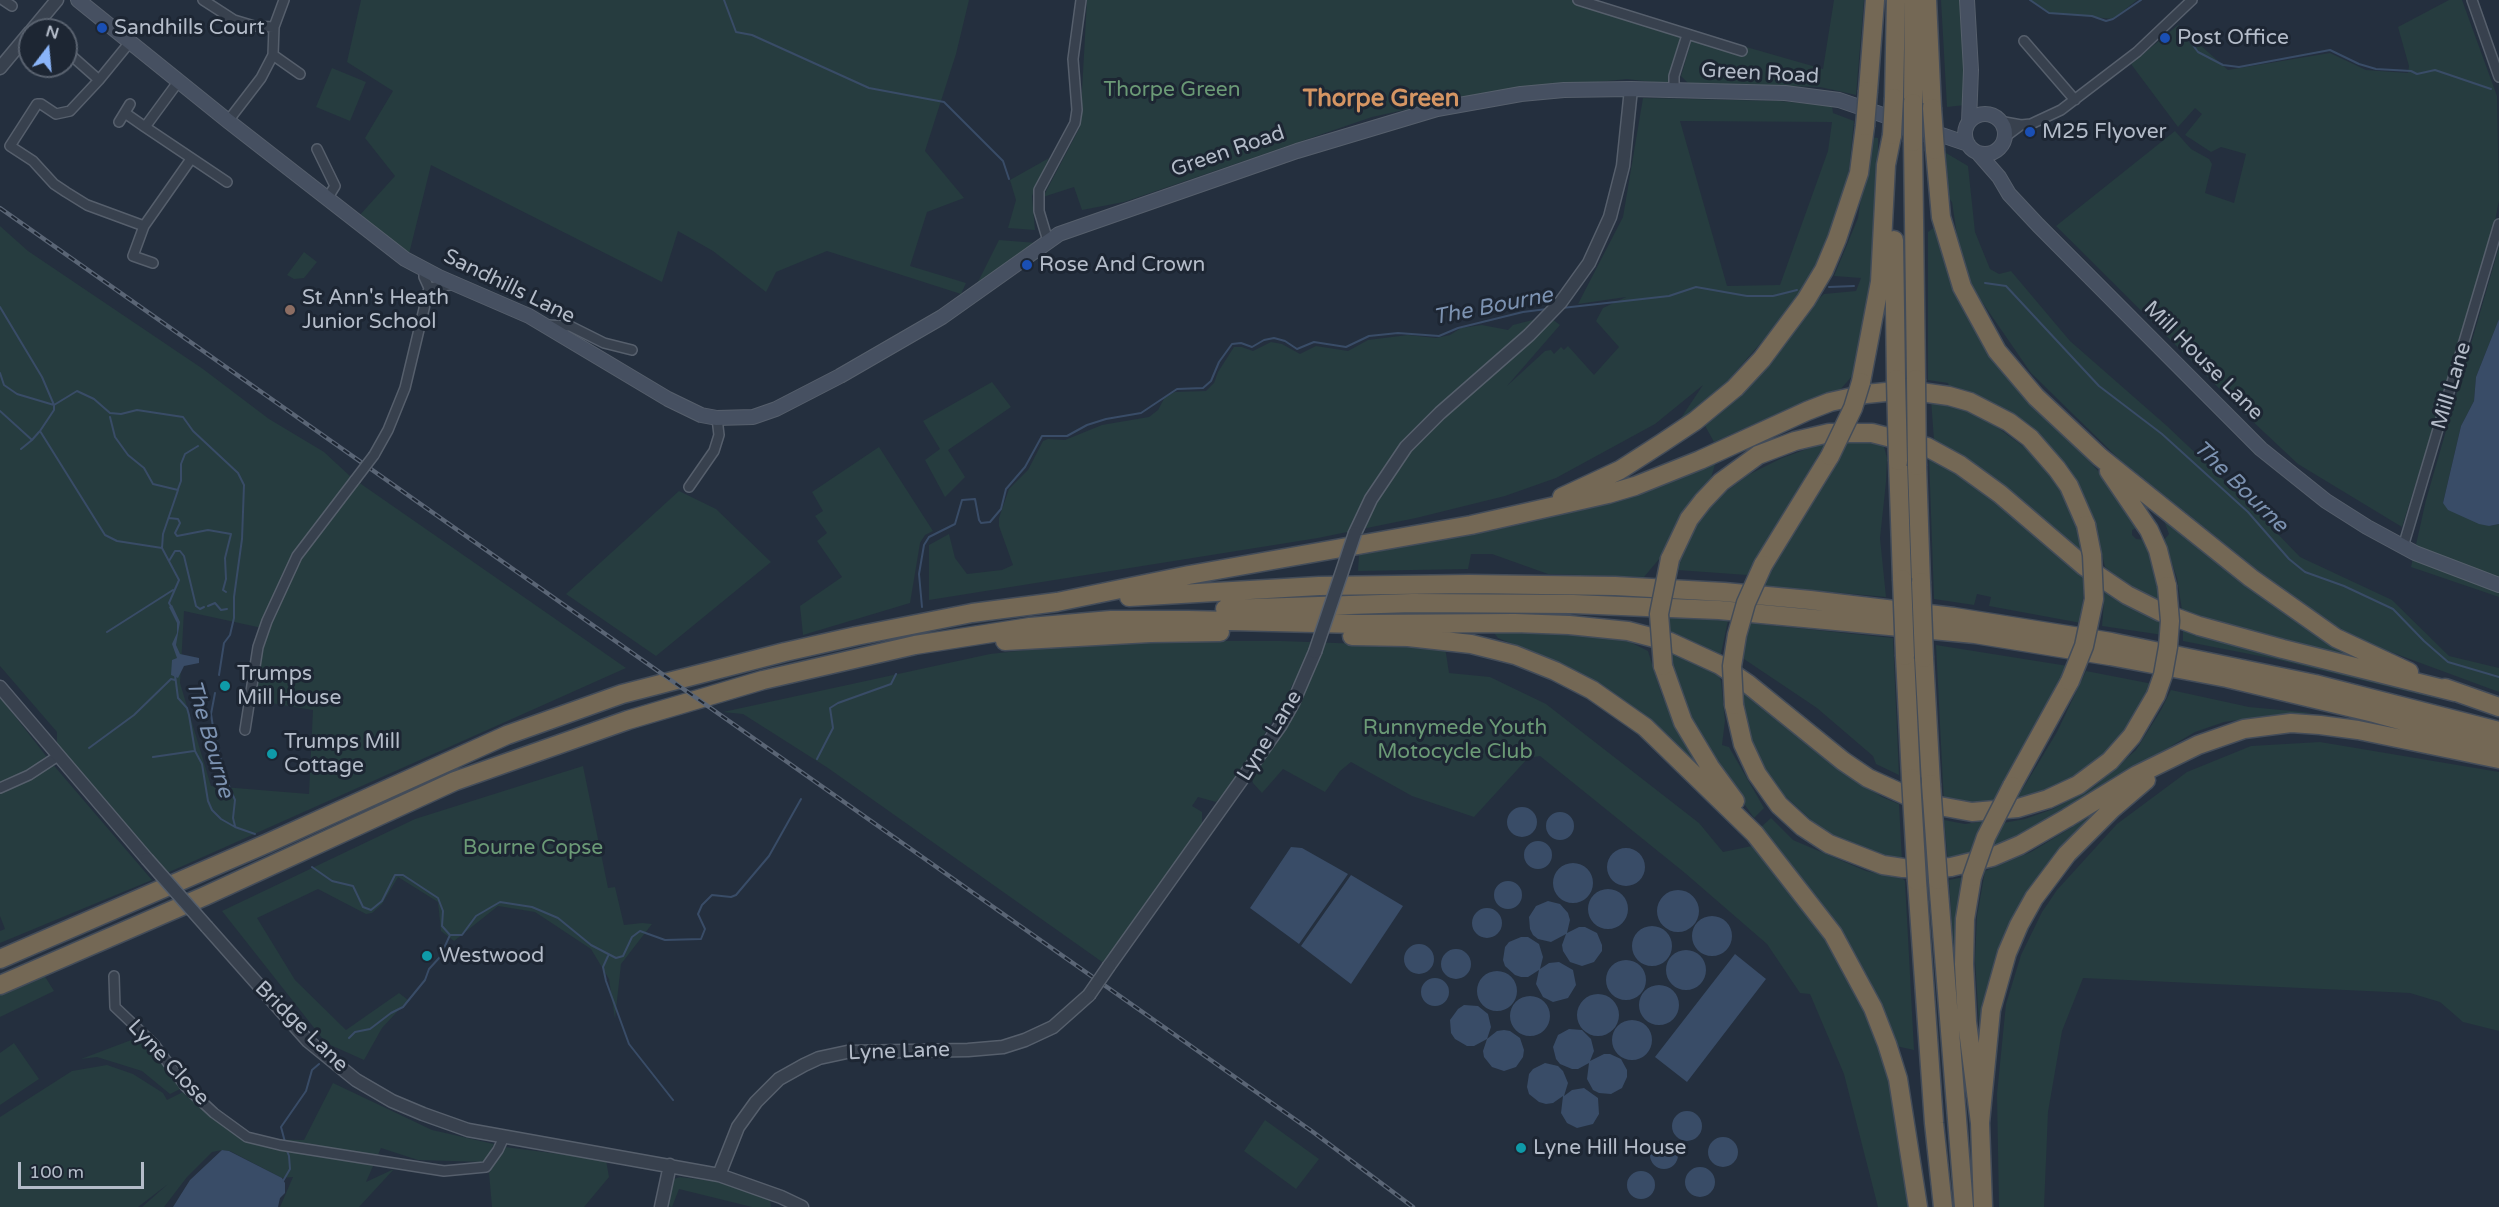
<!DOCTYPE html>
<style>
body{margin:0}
#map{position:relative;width:2499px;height:1207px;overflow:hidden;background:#242f3e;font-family:"Varela Round",sans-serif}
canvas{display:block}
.north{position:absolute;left:18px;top:18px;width:60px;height:60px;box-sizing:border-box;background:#1d2633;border:2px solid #59626f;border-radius:50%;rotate:16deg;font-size:16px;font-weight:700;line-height:24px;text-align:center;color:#b4bcc9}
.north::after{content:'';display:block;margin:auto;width:21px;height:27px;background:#8ab4f8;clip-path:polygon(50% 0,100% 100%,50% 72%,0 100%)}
.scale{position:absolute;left:18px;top:1162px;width:126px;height:27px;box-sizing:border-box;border:3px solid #b4bcc9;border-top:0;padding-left:8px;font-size:18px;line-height:21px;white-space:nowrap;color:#b4bcc9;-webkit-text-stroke:4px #1d2633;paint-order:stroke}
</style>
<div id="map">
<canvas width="2499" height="1207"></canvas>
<div class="north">N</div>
<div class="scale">100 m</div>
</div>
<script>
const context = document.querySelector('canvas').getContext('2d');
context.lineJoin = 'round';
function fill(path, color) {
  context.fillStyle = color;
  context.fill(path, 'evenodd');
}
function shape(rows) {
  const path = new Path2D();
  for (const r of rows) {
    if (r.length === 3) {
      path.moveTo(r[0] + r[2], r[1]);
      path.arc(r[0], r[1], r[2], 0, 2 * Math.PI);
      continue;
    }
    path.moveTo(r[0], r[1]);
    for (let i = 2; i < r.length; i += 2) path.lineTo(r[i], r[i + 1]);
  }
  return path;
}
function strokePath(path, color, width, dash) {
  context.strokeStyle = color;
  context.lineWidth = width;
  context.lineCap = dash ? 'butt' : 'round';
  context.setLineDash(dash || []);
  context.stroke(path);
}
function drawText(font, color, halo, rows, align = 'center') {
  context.font = font + ' "Varela Round",sans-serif';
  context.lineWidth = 6;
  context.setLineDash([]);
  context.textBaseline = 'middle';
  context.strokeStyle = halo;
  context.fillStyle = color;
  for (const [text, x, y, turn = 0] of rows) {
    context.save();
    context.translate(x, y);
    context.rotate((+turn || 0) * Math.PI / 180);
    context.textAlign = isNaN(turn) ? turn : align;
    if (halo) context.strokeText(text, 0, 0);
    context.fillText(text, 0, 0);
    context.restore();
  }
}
const green = shape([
 [361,0,969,0,956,54,925,151,964,198,927,212,910,266,966,283,961,294,827,251,776,272,766,292,713,251,678,231,662,282,431,165,409,254,359,216,395,176,365,138,393,91,347,62],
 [1087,0,1583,0,1687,35,1668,84,1627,79,1473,95,1372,117,1124,202,1082,210,1074,187,1043,197,1080,127],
 [1834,0,1864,0,1856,95,1820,87,1688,83,1681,76,1694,32,1823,69],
 [1941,0,1964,0,1965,105,1947,107],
 [2030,0,2137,0,2113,19,2049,13],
 [2449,0,2462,0,2497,96,2499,200,2493,232,2452,368,2402,527,2298,464,2249,418,2056,226,2175,131,2191,149,2209,159,2212,164,2205,193,2234,203,2246,154,2221,147,2211,152,2185,135,2202,114,2195,108,2178,127,2131,64,2178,25,2228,70,2330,53,2366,70,2408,73,2409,66,2398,27],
 [332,68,366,82,350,121,316,107],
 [1643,98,1780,101,1832,106,1833,113,1854,121,1848,179,1835,224,1812,272,1786,314,1725,384,1679,421,1703,385,1655,424,1556,478,1505,496,1416,518,1318,538,929,600,929,545,949,534,955,558,967,574,1002,570,1013,565,999,526,999,518,1009,489,1028,470,1043,441,1048,439,1065,440,1102,425,1149,417,1158,410,1165,397,1175,392,1206,391,1214,383,1218,372,1234,347,1242,347,1253,351,1271,342,1282,344,1300,354,1316,346,1348,351,1368,340,1408,335,1436,338,1450,335,1461,328,1482,325,1508,330,1513,325,1548,316,1560,325,1507,386,1545,351,1551,350,1554,354,1561,347,1564,350,1568,346,1594,375,1619,347,1596,321,1603,308,1626,297,1578,304,1623,217],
 [1680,121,1832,122,1828,151,1780,285,1727,286],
 [1870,137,1878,138,1878,164,1870,308,1854,374,1839,391,1792,407,1714,442,1703,422,1760,371,1792,334,1813,304,1824,294,1856,291,1861,278,1834,276,1858,218],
 [1946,153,1968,166,1975,232,1990,269,1999,274,2011,271,2070,341,2167,426,2248,503,2300,557,2392,600,2449,656,2499,668,2499,692,2361,641,2323,618,2270,580,2119,459,2031,373,1971,286,1959,249,1952,202,1948,197],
 [1049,158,1032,196,1035,230,1008,228,1016,200,1010,180],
 [0,226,28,251,203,369,269,419,324,452,351,477,626,668,167,873,57,747,57,732,0,666],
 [184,611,262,628,253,700,313,710,309,794,211,786,180,683],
 [1936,226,1956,290,2070,440,2116,491,2140,526,2132,530,2132,535,2136,539,2146,540,2160,584,2159,601,2123,582,2105,567,2091,511,2070,469,2032,427,2006,409,1976,395,1949,386,1948,383,1928,380,1928,232],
 [999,240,1037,243,976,286],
 [2499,247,2499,319,2476,377,2474,401,2461,426,2443,503,2489,526,2499,524,2499,597,2411,567,2426,500],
 [304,252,317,262,304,278,294,279,287,275],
 [992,382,1011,407,948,450,965,477,945,497,925,460,940,449,923,421],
 [1931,400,1975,411,2035,455,2065,492,2077,518,2085,554,2004,486,1965,458,1934,440],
 [1848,440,1883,443,1887,458,1886,482,1880,538,1886,597,1762,586],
 [1826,442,1747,575,1677,570,1677,559,1690,533,1711,503,1748,475,1782,458],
 [879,447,933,531,925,535,920,543,910,603,803,635,800,606,842,577,817,541,827,533,815,516,823,511,812,492],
 [1929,456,1971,481,2085,575,2081,623,1989,606,1991,597,1977,594,1974,605,1934,599],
 [1716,461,1711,478,1689,505,1674,528,1660,558,1644,577,1548,574,1492,554,1471,554,1468,569,1358,571,1359,555,1513,526,1618,499],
 [679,491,716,509,771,562,656,656,566,594],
 [2162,515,2346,651,2348,656,2202,617,2182,610,2177,578,2164,540,2169,534],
 [2105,589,2162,622,2163,635,2102,626],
 [1668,616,1728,621,1720,658,1700,645,1668,630],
 [1748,623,1893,638,1899,775,1876,764,1873,756,1817,708,1741,657],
 [2183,627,2347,673,2442,700,2275,659,2183,641],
 [1526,631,1622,638,1648,651,1662,696,1693,755,1694,762,1654,726,1541,656,1498,638,1494,633],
 [1157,641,1281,641,1445,647,1449,673,1490,677,1546,704,1699,823,1723,852,1752,846,1807,913,1835,954,1865,1007,1883,1056,1895,1111,1910,1207,1878,1207,1844,1074,1810,994,1800,993,1767,944,1685,873,1540,756,1528,758,1474,817,1412,796,1351,762,1340,771,1325,792,1283,769,1262,793,1253,783,1252,778,1285,730,1293,682,1288,696,1234,783,1216,802,1198,797,1192,806,1202,812,1202,824,1105,964,828,768,743,714,723,712,990,654,1081,644],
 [1936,645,2068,666,2052,704,1992,806,1944,804],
 [1675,652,1718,674,1721,681,1725,721,1722,745,1729,747,1764,808,1754,818,1720,769,1687,712,1668,655],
 [2086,671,2153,684,2141,712,2105,752,2086,770,2050,790,2016,800,2057,732],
 [2171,690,2249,707,2313,713,2283,714,2224,722,2195,732,1990,853,2003,823,2025,819,2053,809,2094,787,2136,750,2161,710],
 [1742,691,1828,762,1882,797,1899,804,1902,861,1851,849,1820,828,1785,796,1783,798,1754,752,1744,723],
 [0,697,50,761,152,880,0,943,0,931,5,929,0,916],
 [2320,742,2499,772,2499,1031,2463,1022,2440,1002,2410,993,2083,978,2062,1031,2048,1112,2044,1207,1999,1207,1997,1094,2006,1004,2021,955,2042,912,2057,890,2117,824,2187,772,2251,746],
 [583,766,608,888,615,887,624,925,642,923,652,924,621,964,615,1019,609,979,591,949,535,912,498,906,454,941,441,931,438,902,398,877,382,904,372,913,366,914,318,889,257,918,295,980,346,1030,399,993,408,1000,382,1028,364,1060,326,1043,222,911,415,819],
 [2097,812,1999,952,1986,990,1980,1040,1975,959,1977,916,1985,871,2031,852],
 [1771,818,1793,840,1866,871,1903,879,1905,881,1914,1050,1896,1046,1881,1008,1863,970,1843,937,1761,827],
 [1944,820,1965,824,1985,821,1971,857,1948,861],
 [1964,877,1956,983,1949,880],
 [44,975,54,991,0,1017,0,993],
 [142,1036,182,1088,170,1094,142,1071,97,1057,81,1059],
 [14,1043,39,1079,0,1105,0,1053],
 [107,1065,133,1074,163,1093,167,1100,183,1092,242,1139,304,1140,333,1083,432,1130,494,1144,485,1162,418,1160,381,1148,366,1182,394,1169,359,1207,280,1207,293,1177,282,1178,230,1151,222,1150,212,1152,187,1177,164,1207,142,1207,168,1184,138,1207,0,1207,0,1117,72,1071],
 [1265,1120,1319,1159,1296,1189,1244,1151],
 [505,1147,606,1160,609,1177,584,1207,492,1207,489,1173],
 [680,1177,720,1182,770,1198,771,1207,752,1207,679,1189,672,1207,668,1205,674,1179]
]);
const water = shape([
 [2499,319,2499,524,2489,526,2479,524,2448,510,2443,503,2461,426,2474,401,2476,377],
 [172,605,180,622,176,645,180,654,199,658,199,663,184,666,178,678,171,675,172,660,177,658,172,644,177,633,177,623,169,607],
 [1522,822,15],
 [1560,826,14],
 [1538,855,14],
 [1291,847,1302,848,1348,874,1299,944,1250,908],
 [1626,867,19],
 [1573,883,20],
 [1351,875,1403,906,1351,984,1301,946],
 [1508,895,14],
 [1608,909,20],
 [1678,911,21],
 [1548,901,1560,904,1568,913,1570,920,1567,933,1579,927,1585,927,1597,933,1602,945,1602,951,1594,962,1582,966,1570,962,1563,951,1562,945,1566,934,1551,942,1538,939,1533,935,1530,929,1529,917,1536,906],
 [1487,923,15],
 [1712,936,20],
 [1652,946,20],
 [1521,937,1528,937,1539,944,1543,957,1540,969,1549,963,1559,962,1573,970,1576,985,1568,998,1553,1002,1543,997,1536,984,1539,970,1528,977,1521,977,1515,975,1505,966,1503,960,1505,947,1509,942],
 [1419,959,15],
 [1456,964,15],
 [1686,970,20],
 [1735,954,1766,979,1687,1082,1655,1057],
 [1626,980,20],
 [1497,991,20],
 [1435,992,14],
 [1659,1005,20],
 [1598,1015,21],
 [1530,1016,20],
 [1464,1005,1478,1006,1488,1014,1491,1027,1487,1039,1497,1031,1504,1030,1510,1031,1520,1038,1524,1050,1523,1057,1516,1067,1504,1071,1492,1067,1484,1057,1483,1051,1487,1039,1474,1046,1467,1046,1455,1039,1451,1033,1450,1020,1458,1009],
 [1632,1040,20],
 [1569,1029,1582,1030,1591,1039,1594,1051,1590,1061,1604,1054,1610,1054,1621,1059,1627,1070,1627,1077,1622,1088,1611,1094,1599,1093,1593,1090,1587,1079,1589,1063,1578,1069,1572,1069,1560,1064,1556,1059,1553,1047,1558,1035],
 [1545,1063,1558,1066,1563,1071,1568,1083,1564,1096,1572,1090,1584,1088,1598,1098,1599,1114,1593,1124,1577,1128,1567,1123,1561,1113,1563,1096,1553,1103,1546,1104,1539,1102,1529,1094,1527,1087,1529,1074,1533,1069],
 [1687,1126,15],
 [1723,1152,15],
 [1664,1155,14],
 [222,1150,229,1151,282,1178,285,1183,285,1193,280,1198,278,1207,173,1207,190,1180],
 [1700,1182,15],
 [1641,1185,14]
]);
const stream = shape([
 [724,0,736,32,752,35,869,88,944,102,1003,161,1009,179],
 [2030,0,2049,13,2092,16,2106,21,2113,19,2141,0],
 [2183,32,2198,52,2223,65,2239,67,2330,50,2359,64,2376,69,2411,71,2417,74,2435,70,2491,89],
 [1985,283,2006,286,2099,386,2162,434,2248,512,2289,559,2305,572,2344,586,2393,609,2424,641,2448,662,2499,677],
 [1829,287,1854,286],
 [0,307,42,377,54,405,77,391,94,399,110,413,121,414,137,410,183,417,193,431,238,473,244,485,242,539,234,597,234,618,230,635,224,643,219,675],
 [1562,308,1669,296,1696,287,1747,296,1773,296,1797,290],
 [0,373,4,385,17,394,54,405,54,410,40,431,105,535,117,541,162,548,179,580,169,603,172,608],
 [0,411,32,440,39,432],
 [110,417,115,437,128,455,144,468,153,484,178,490,163,534,162,548],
 [21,449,32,440],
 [178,489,181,481,181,464,185,454,198,446],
 [169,518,178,519,180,523,175,533,177,536,208,530,231,534,225,558,226,579,223,590,226,592],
 [169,561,175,551,180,551,184,556,196,606,200,609,204,607],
 [208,606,215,603,221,610,227,609],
 [922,607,919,574,924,545,929,537,955,524,962,500,975,499,979,520,981,523,990,522,1001,509,1006,489,1025,467,1042,436,1067,436,1087,425,1106,419,1141,413,1177,389,1203,388,1211,381,1219,362,1232,344,1241,343,1252,347,1264,340,1274,338,1285,341,1297,349,1314,342,1346,347,1369,336,1398,333,1439,336,1458,328,1523,312,1547,309],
 [107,632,173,590],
 [175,675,178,698,187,708,189,715,195,751,202,764,208,801,212,810,221,819,235,827,255,834],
 [215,693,211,714,213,727,225,777,235,800,233,818,235,826],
 [89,748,134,715,171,679,175,680],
 [153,757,194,751],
 [817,759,833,728,830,708,838,703,891,684,896,674],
 [312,867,332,881,353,886,363,907,371,910,382,901,395,875,403,875,438,898,443,911,442,926,450,935],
 [450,935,462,935,476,916,500,902,532,907,558,918,591,945,616,958,623,956,632,937,640,931,665,940,701,939,705,929,698,914,702,905,712,895,731,897,736,895,769,856,801,799],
 [608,956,603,967,606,981,629,1044,673,1100],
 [349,1038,355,1032,370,1029,391,1013,403,1007,425,980,429,969,440,957,450,935],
 [285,1142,281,1127,306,1091,312,1070,319,1064],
 [283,1181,290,1169,289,1156,286,1148]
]);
const minor = shape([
 [3,0,12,6],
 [203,0,234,20,254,26,274,27],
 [1578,0,1742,51],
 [2472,0,2499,77],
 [2024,41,2075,100],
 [130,42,99,80,70,111,56,114,41,104,37,104,10,146,33,161,54,184,66,192,87,205,144,226],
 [273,55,300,74],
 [73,57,99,80],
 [178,82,145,127,227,182],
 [1674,91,1674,76,1687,35],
 [125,113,145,127],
 [228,121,261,78,273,55,274,27,284,0],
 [1999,121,2021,125,2031,124,2061,110,2137,52,2192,0],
 [119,122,130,104],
 [2005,137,2021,125],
 [317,149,335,186,327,199],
 [1048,241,1039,211,1039,190,1075,123,1077,110,1073,59,1081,0],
 [153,263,133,256,144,226,191,159],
 [424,270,424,277,429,288,456,284],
 [547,325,570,326,604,343,632,350],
 [374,455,388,430,405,388,429,288],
 [689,487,714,451,719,435,717,418],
 [2403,547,2499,224],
 [245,730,258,647,267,621,297,556,355,480],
 [0,788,29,775,58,756],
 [114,976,115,1007,154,1044,185,1086,214,1113,247,1137,280,1145,444,1171,486,1167,498,1150,504,1137]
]);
const tertiary = shape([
 [32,30,57,0],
 [0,68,30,32],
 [1355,533,1371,499,1406,447,1440,413,1529,335,1561,302,1589,263,1610,217,1623,166,1631,89],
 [0,687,147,859],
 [207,927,308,1041,356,1080,392,1101,423,1114,468,1130,719,1175,781,1197,802,1207],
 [1109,966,1280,726,1293,703,1315,652],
 [719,1175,738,1127,756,1102,779,1079,804,1065,819,1058,847,1052,968,1050,1003,1047,1025,1040,1053,1027,1089,995],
 [661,1207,670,1165]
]);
const secondary = shape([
 [78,0,228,121,405,259,439,277,529,316,668,399,701,415,717,418,753,417,776,409,840,376,942,317,1059,234,1297,151,1437,109,1521,94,1564,90,1631,89,1785,93,1839,100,1968,144],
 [1967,0,1971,70,1969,122],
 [1985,134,20],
 [1978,153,1999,177,2009,194,2038,225,2261,449,2326,501,2367,527,2415,553,2499,585]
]);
const motorway = shape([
 [1927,0,1932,108],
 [1868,91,1875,0],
 [1894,98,1896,0],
 [1913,103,1914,0],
 [1913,142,1916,379],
 [1935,150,1941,217,1962,287,1997,351,2036,397,2100,457,2251,578,2336,638,2409,672],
 [1894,240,1896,379],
 [1861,382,1880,282,1886,165,1892,135],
 [1898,461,1902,579],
 [1917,466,1921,582],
 [2109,471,2149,530,2158,550,2167,586],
 [1562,497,1620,470,1662,443,1695,421,1735,388,1762,359,1806,300,1824,270,1837,239,1859,173,1865,126],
 [1670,559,1689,519,1703,501,1721,482,1758,455,1795,441,1829,433,1872,433,1927,447,1960,465,2000,494,2084,566,2127,595,2161,612,2199,626,2283,649,2455,692],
 [1763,565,1830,456],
 [1129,597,1319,586,1469,584,1615,586,1724,592,1810,600,1954,617,2111,642,2315,684,2499,731],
 [1225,609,1412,603,1573,604,1719,610,1975,634,2110,656,2227,678,2374,713,2499,747],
 [1352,636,1408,637,1471,644,1515,655,1555,671,1592,690,1645,727,1755,834,1833,934,1873,1008,1887,1044,1898,1079,1918,1207],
 [1005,641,1150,633,1220,632],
 [1905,656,1911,778],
 [1924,658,1931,784],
 [1663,666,1683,722,1710,767,1735,801],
 [2445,688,2499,707],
 [1734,705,1743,744,1757,774,1779,805,1803,827,1829,844,1883,865,1903,868,1927,869,1951,867,1992,857,2020,845,2067,818,2137,775,2198,745,2244,729,2291,723,2320,725,2358,730,2499,759],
 [2012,786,2070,681],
 [1972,877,1965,919,1964,964,1967,1022,1980,1123,1983,1207],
 [1938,880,1964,1207],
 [1917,881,1934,1123,1943,1207],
 [0,959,268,843,507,735,622,694,785,652,856,636,972,613,1057,602,1189,575,1471,525,1608,494,1635,486,1700,460,1807,411,1830,402,1866,394,1906,390,1949,396,1970,402,2009,422,2030,438,2057,469,2069,486,2086,525],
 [0,985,205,896,455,781,628,720,763,680,915,645,1030,627,1111,620,1188,620,1358,624,1515,623,1569,625,1628,631,1670,642,1720,665,1748,684,1843,761,1868,778,1923,803,1972,812,2018,808,2048,799,2078,785,2110,761,2132,736,2156,695],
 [1980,1123,1991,1010,2007,953,2019,925,2034,898,2067,854,2112,809,2146,780]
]);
const rail = shape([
 [0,208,1313,1132,1413,1207]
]);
const minorBridge = shape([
 [355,480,374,455]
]);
const tertiaryBridge = shape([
 [1315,652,1355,533],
 [147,859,207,927],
 [1089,995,1109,966]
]);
const motorwayBridge = shape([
 [1932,108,1935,150],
 [1865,126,1868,91],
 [1892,135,1894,98],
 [1913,142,1913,103],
 [1896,379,1898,461],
 [1916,379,1917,466],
 [1830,456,1853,408,1861,382],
 [1902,579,1905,656],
 [1921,582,1924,658],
 [1663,666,1659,614,1670,559],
 [2070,681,2084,646,2094,599,2092,555,2086,525],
 [2156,695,2163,675,2168,647,2170,621,2167,586],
 [1734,705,1732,666,1737,635,1746,603,1763,565],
 [1911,778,1917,881],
 [1931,784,1938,880],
 [1972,877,1986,837,2012,786]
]);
const markers = [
 [102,28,6,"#1a4fb4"],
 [2165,38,6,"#1a4fb4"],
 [2030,132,6,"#1a4fb4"],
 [1027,265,6,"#1a4fb4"],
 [290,310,6,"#8d6e63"],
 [225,686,6,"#0f9aa8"],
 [272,754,6,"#0f9aa8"],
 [427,956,6,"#0f9aa8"],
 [1521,1148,6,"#0f9aa8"]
];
const poiNames = [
 ["Sandhills Court",114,28],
 ["Post Office",2177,38],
 ["M25 Flyover",2042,132],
 ["Rose And Crown",1039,265],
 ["St Ann's Heath",302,298],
 ["Junior School",302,322],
 ["Trumps",237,674],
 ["Mill House",237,698],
 ["Trumps Mill",284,742],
 ["Cottage",284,766],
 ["Westwood",439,956],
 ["Lyne Hill House",1533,1148]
];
const streetNames = [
 ["Green Road",1760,74,3],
 ["Green Road",1228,152,-19],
 ["Sandhills Lane",509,287,26],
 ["Mill House Lane",2203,361,45],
 ["Mill Lane",2452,386,-73],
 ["Lyne Lane",1270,736,-58],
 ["Bridge Lane",301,1027,44],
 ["Lyne Lane",899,1052,-2],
 ["Lyne Close",168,1063,47]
];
const parkNames = [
 ["Thorpe Green",1172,90],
 ["Runnymede Youth",1455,728],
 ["Motocycle Club",1455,752],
 ["Bourne Copse",533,848]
];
const waterNames = [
 ["The Bourne",1493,307,-11],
 ["The Bourne",2240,487,44],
 ["The Bourne",209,739,74]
];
const quarterNames = [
 ["Thorpe Green",1381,100]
];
fill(green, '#263c3f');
fill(water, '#394c67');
strokePath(stream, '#394c67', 2);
strokePath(minor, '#565f6c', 12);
strokePath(tertiary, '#565f6c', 15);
strokePath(secondary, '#565f6c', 16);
strokePath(motorway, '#434c59', 21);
strokePath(minor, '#38414e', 9);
strokePath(tertiary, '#38414e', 12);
strokePath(secondary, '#465061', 14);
strokePath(motorway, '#746855', 18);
strokePath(rail, '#5a6575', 4.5);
strokePath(rail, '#1d2633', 2, [7]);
strokePath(minorBridge, '#565f6c', 12, []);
strokePath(tertiaryBridge, '#565f6c', 15, []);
strokePath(motorwayBridge, '#434c59', 21, []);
strokePath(minorBridge, '#38414e', 9);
strokePath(tertiaryBridge, '#38414e', 12);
strokePath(motorwayBridge, '#746855', 18);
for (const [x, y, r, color] of markers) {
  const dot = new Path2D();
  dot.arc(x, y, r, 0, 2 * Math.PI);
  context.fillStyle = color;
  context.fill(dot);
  strokePath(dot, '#1d2633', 2);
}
drawText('21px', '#b4bcc9', '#1d2633', poiNames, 'left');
drawText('21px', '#b4bcc9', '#1d2633', streetNames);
drawText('21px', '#6b9a76', '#1d2633', parkNames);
drawText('italic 22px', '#7c92b1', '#1d2633', waterNames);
drawText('bold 24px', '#d59563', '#1d2633', quarterNames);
</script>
